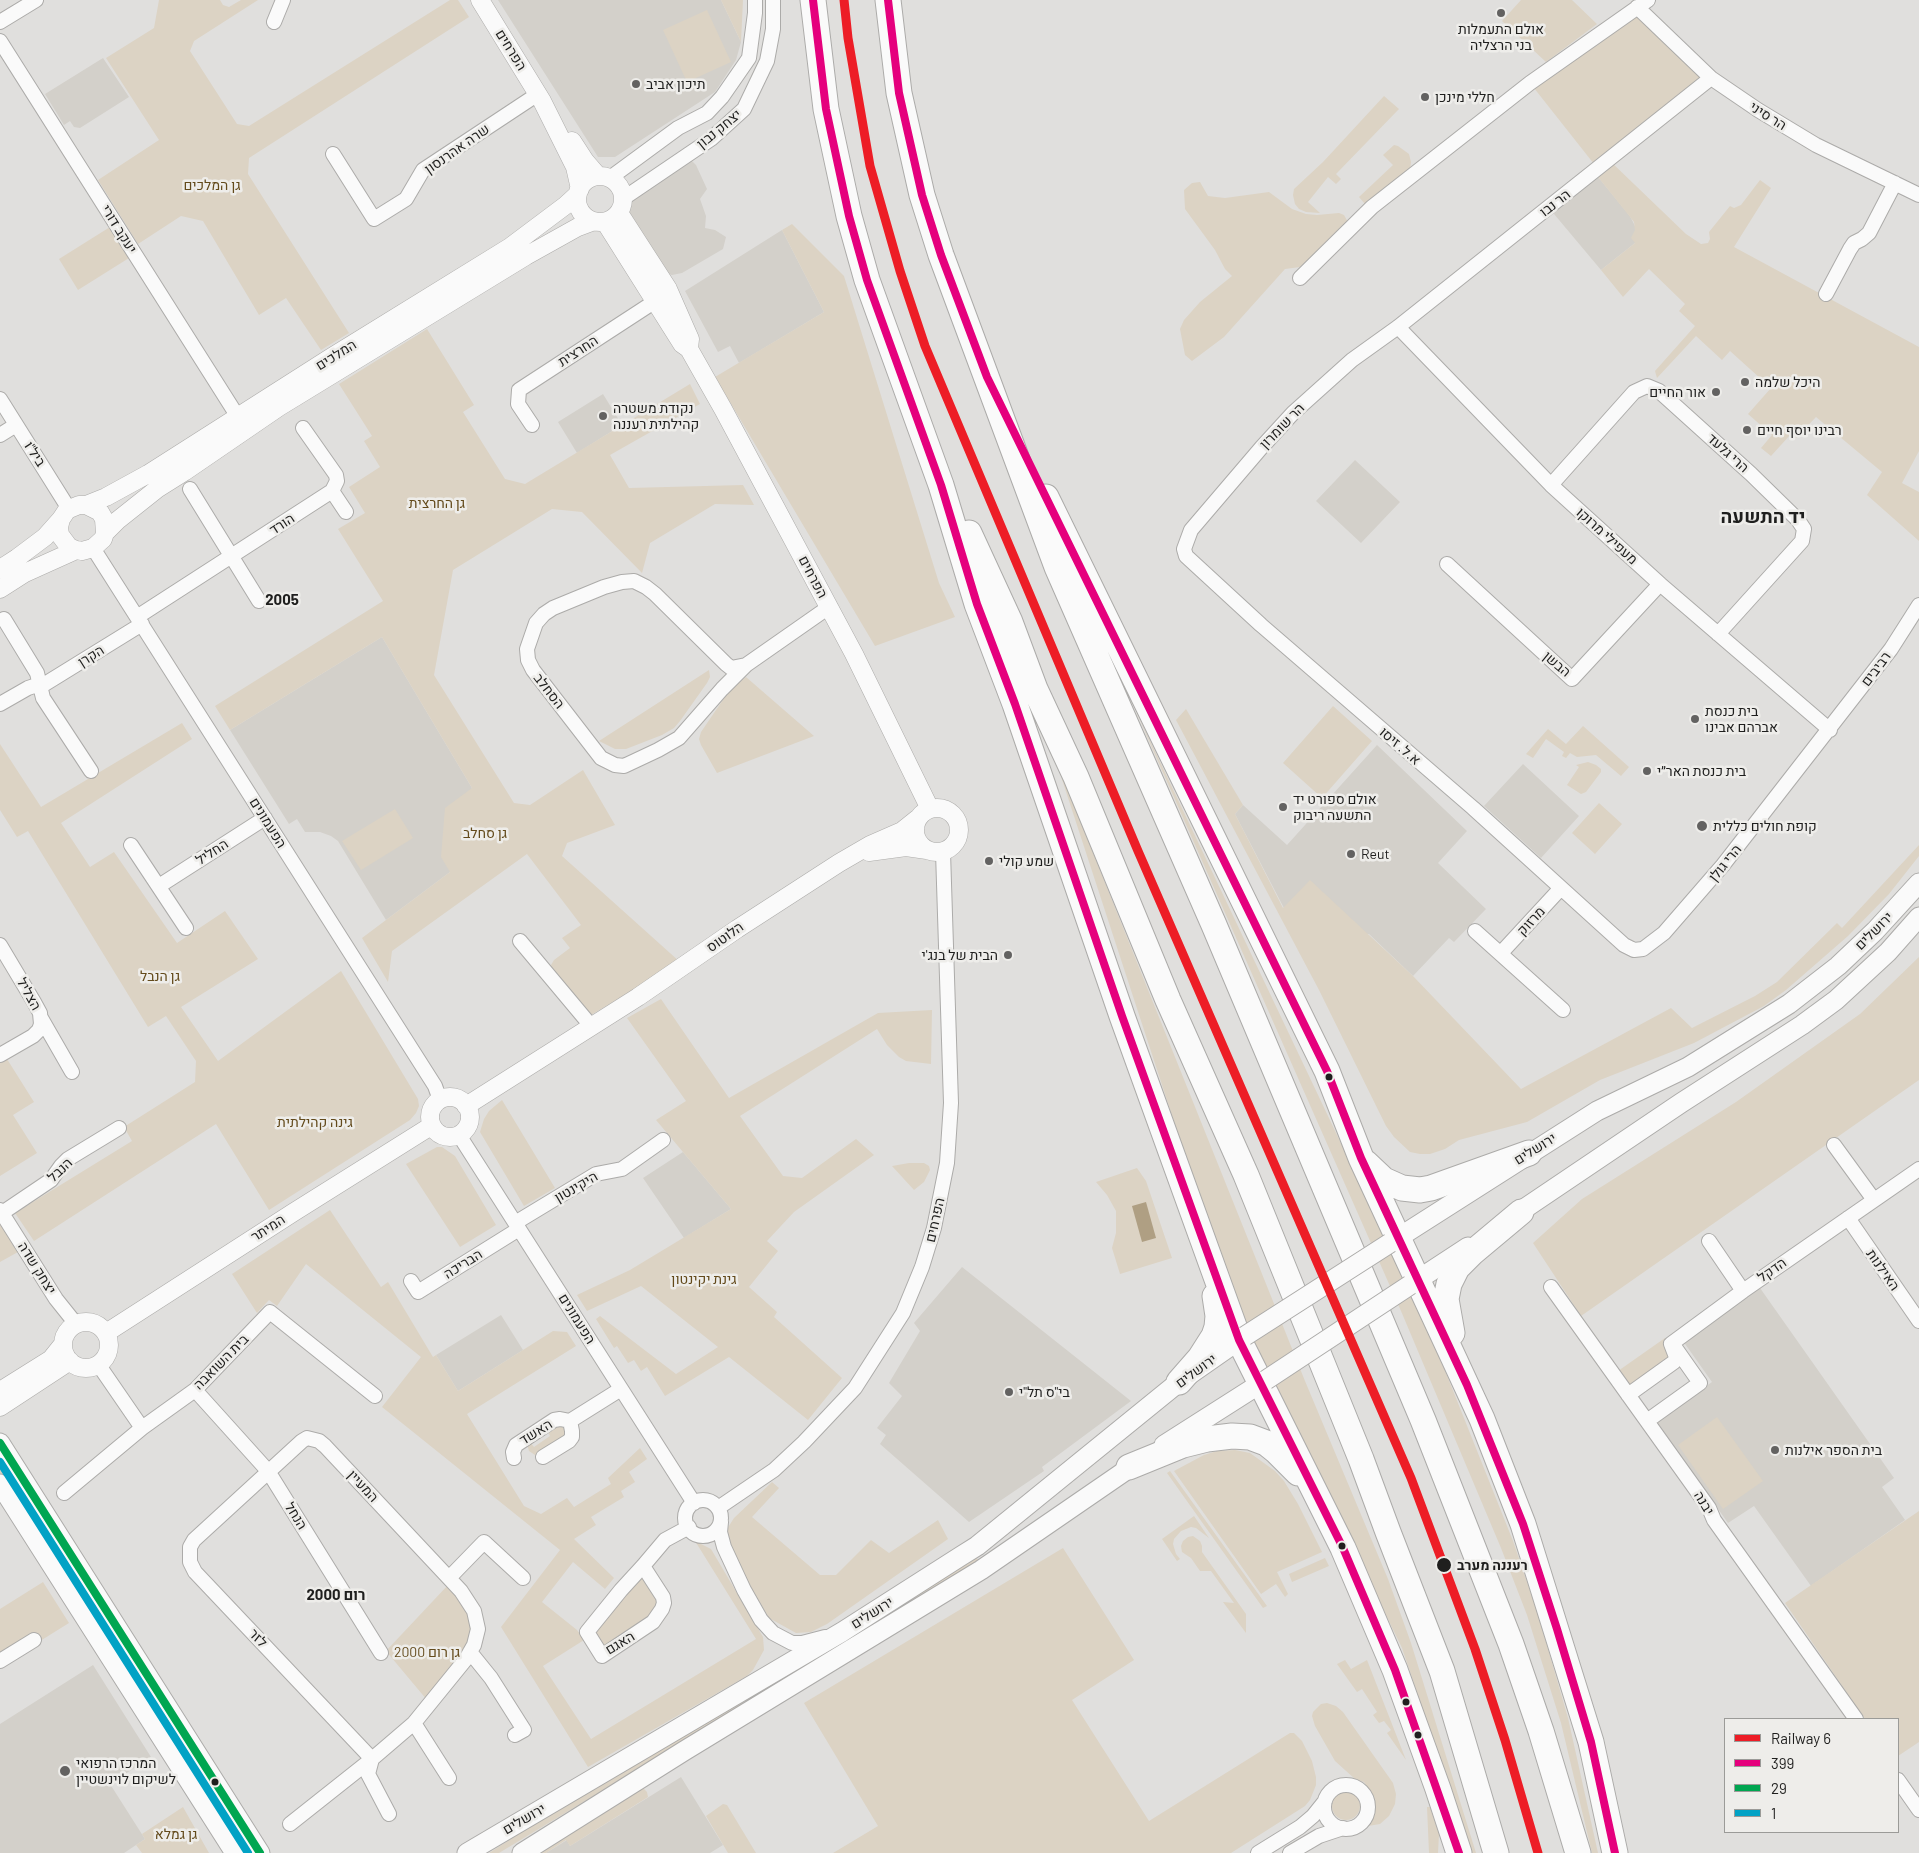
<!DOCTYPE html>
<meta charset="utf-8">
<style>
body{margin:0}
#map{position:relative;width:1919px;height:1853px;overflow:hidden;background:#e0dfdd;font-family:Barlow,sans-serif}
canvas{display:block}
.legend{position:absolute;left:1724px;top:1718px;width:175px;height:115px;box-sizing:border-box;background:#eeedea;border:1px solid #9b9b98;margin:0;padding:6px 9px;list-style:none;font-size:15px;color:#1f1f1e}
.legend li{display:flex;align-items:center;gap:10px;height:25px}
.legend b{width:25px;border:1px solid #9b9b98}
</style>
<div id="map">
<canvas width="1919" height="1853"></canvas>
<ul class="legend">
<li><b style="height:6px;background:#ed1d26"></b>Railway 6</li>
<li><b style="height:6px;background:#e5007d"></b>399</li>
<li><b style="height:6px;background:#00a651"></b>29</li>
<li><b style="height:6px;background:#02a2c5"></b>1</li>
</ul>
</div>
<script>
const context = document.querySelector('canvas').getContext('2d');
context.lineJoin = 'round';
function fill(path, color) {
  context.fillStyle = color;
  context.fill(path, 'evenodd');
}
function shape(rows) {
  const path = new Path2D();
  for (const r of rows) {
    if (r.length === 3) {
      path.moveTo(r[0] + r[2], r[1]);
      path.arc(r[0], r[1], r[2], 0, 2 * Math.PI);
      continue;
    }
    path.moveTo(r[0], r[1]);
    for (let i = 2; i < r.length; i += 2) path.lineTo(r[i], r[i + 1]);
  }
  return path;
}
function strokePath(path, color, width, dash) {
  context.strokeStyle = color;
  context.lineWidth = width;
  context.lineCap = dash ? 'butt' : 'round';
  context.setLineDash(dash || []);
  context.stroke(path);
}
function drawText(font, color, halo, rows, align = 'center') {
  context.font = font + ' Barlow,Heebo,sans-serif';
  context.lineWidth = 5;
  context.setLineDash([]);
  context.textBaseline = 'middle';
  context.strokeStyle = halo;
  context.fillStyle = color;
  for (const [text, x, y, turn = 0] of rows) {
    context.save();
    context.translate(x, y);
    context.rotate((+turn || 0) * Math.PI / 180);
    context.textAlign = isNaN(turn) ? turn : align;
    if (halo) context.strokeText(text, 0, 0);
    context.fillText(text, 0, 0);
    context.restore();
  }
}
const built = shape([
 [498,0,721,0,741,42,736,60,715,92,615,157,598,157],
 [103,58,129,97,80,128,74,127,70,121,64,125,45,94],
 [691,160,696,165,707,189,700,199,706,216,705,228,715,230,726,237,723,249,682,273,672,275,667,274,628,212,631,201],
 [1594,172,1630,216,1635,226,1635,243,1601,270,1549,208],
 [782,230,824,312,739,363,730,346,718,352,685,291],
 [603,394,622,425,577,453,558,422],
 [1355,460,1400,502,1361,543,1316,501],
 [382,637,472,788,450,872,386,920,338,841,331,836,320,832,305,832,297,819,289,824,230,730],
 [1377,745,1467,831,1438,863,1486,909,1454,942,1449,938,1413,976,1369,934,1298,935,1235,814,1243,805,1287,845],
 [1523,764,1579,816,1541,858,1484,806],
 [683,1152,731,1209,684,1238,643,1178],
 [962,1267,1131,1401,1042,1467,1044,1471,969,1522,880,1444,886,1435,877,1428,902,1396,889,1383,920,1331,914,1323],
 [1760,1288,1894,1478,1882,1487,1905,1520,1811,1586,1754,1506,1728,1523,1656,1421,1712,1382,1683,1341],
 [501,1315,523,1350,458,1391,436,1355],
 [93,1665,151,1757,110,1784,145,1839,124,1853,0,1853,0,1724],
 [681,1777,723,1845,710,1853,546,1853,567,1840,570,1846]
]);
const green = shape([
 [159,0,220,0,223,5,229,7,241,0,258,0,194,41,190,51,237,124,249,126,450,0,458,0,469,17,249,158,248,174,349,333,321,350,286,298,259,315,203,221,181,216,138,244,98,180,159,140,106,58,154,28],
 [721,0,743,0,741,42],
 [1521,0,1572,0,1597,24,1546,62,1502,21],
 [1637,7,1711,78,1609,160,1686,234,1701,244,1708,243,1710,239,1709,232,1730,206,1734,208,1741,205,1760,180,1771,188,1734,247,1919,347,1919,451,1902,483,1919,492,1919,541,1867,495,1882,472,1816,417,1796,438,1791,434,1771,456,1761,448,1772,435,1748,414,1771,388,1730,351,1722,360,1696,336,1657,378,1655,371,1695,326,1679,311,1685,304,1649,269,1623,297,1601,270,1635,243,1631,238,1635,230,1634,222,1594,172,1594,164,1530,83],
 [707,10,731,62,687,82,663,30],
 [1384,96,1399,109,1336,174,1341,179,1336,184,1328,177,1308,202,1320,213,1306,212,1299,209,1295,204,1293,195,1294,189,1323,162],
 [1394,145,1398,146,1409,154,1411,162,1410,170,1365,204,1359,197,1393,165,1383,155],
 [1200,182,1208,196,1225,198,1269,192,1292,209,1306,214,1317,215,1339,213,1344,215,1349,224,1300,267,1285,269,1224,337,1192,361,1185,355,1180,329,1184,320,1200,302,1232,276,1225,269,1215,250,1185,209,1184,190,1192,183],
 [792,224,844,276,939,583,955,617,875,646,715,377,824,312,782,230],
 [110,227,129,258,78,290,59,259],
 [427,329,474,405,463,412,505,479,525,484,690,384,700,404,610,455,629,488,743,485,754,505,715,504,650,543,642,573,582,512,552,509,453,570,434,675,514,803,530,805,583,770,615,825,567,843,562,856,680,962,591,1015,553,971,551,965,554,960,570,948,562,938,581,925,527,854,392,951,388,982,362,938,450,872,441,857,445,808,472,788,382,637,230,730,215,706,383,601,338,529,365,513,349,487,380,467,364,441,372,436,339,384],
 [709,670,710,677,707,683,680,721,674,728,662,735,626,749,615,749,599,741],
 [746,677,814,736,717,773,701,745,699,739,701,732,729,691],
 [1333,706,1372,741,1322,798,1283,763],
 [1134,707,1374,1213,1422,1310,1442,1363,1513,1541,1537,1611,1568,1718,1598,1853,1592,1853,1561,1723,1527,1615,1501,1548,1401,1311],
 [1186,709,1243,805,1235,814,1283,908,1310,880,1413,976,1521,1089,1671,1008,1692,1028,1755,996,1777,982,1837,923,1842,928,1919,845,1919,856,1889,894,1848,936,1786,990,1764,1006,1694,1043,1600,1080,1527,1122,1459,1140,1445,1149,1430,1154,1420,1154,1410,1152,1394,1137,1386,1126,1319,990,1176,720],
 [182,723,192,739,61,823,90,867,114,852,177,943,225,911,258,959,181,1007,218,1061,341,971,418,1099,419,1106,416,1113,410,1120,269,1210,216,1124,34,1241,15,1213,132,1141,124,1127,195,1082,196,1061,166,1016,148,1027,28,831,17,837,0,810,0,744,41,807],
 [1583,726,1629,767,1621,776,1596,755,1577,757,1570,753,1566,758,1562,756,1564,752,1546,739,1533,758,1526,754,1548,729,1566,744],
 [1055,758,1305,1381,1388,1579,1411,1643,1476,1853,1471,1853,1402,1648,1326,1492,1236,1311],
 [1588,762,1596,765,1601,769,1601,772,1586,792,1581,794,1567,785,1579,767,1576,765],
 [1599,803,1622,824,1595,854,1572,833],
 [395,809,413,838,361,870,342,841],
 [1919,957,1919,1080,1581,1316,1533,1243,1582,1199,1736,1102,1860,1014],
 [661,999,729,1098,878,1013,932,1010,931,1064,906,1061,899,1057,887,1045,877,1029,740,1116,783,1176,802,1178,856,1139,874,1155,794,1212,767,1241,778,1251,749,1287,777,1312,774,1317,842,1378,808,1420,729,1357,665,1396,647,1367,641,1371,634,1360,628,1363,617,1346,614,1348,596,1319,600,1316,676,1374,718,1347,641,1286,587,1311,577,1295,630,1270,731,1209,656,1120,686,1101,627,1018],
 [7,1059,34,1102,13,1115,37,1153,0,1176,0,1063],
 [502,1100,555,1188,524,1206,480,1132,484,1119,489,1111],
 [437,1147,442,1147,455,1156,496,1225,460,1247,406,1164],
 [909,1163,924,1163,929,1166,930,1170,924,1182,914,1190,892,1166],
 [1137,1168,1146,1181,1172,1258,1120,1274,1112,1248,1116,1233,1116,1211,1107,1195,1096,1182],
 [330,1210,381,1287,388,1282,433,1357,436,1355,458,1391,553,1331,567,1332,576,1346,467,1414,524,1506,541,1514,567,1498,574,1507,611,1484,608,1478,640,1448,647,1459,629,1472,635,1482,621,1491,624,1497,591,1517,596,1525,574,1539,614,1578,605,1589,573,1562,542,1602,577,1630,584,1640,543,1666,591,1739,756,1639,695,1541,711,1549,763,1637,764,1650,753,1670,747,1676,588,1767,501,1627,560,1550,382,1407,421,1357,306,1264,277,1306,269,1300,257,1313,232,1274],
 [0,1222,18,1252,0,1262],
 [1665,1338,1669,1347,1670,1358,1631,1388,1618,1371],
 [1717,1417,1763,1481,1723,1509,1678,1445],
 [560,1424,566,1431,566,1436,539,1454,535,1455,529,1451,527,1444,529,1441,534,1447,550,1436,547,1430],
 [1235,1450,1250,1453,1275,1471,1284,1481,1298,1504,1322,1552,1277,1572,1288,1594,1285,1597,1276,1584,1261,1594,1174,1471,1204,1455,1217,1451],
 [0,1462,72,1577,100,1611,254,1853,244,1853,160,1724,0,1473],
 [1170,1471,1267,1606,1263,1608,1167,1473],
 [772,1482,779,1488,752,1517,820,1575,836,1575,871,1540,889,1553,938,1520,948,1539,827,1624,811,1632,796,1633,769,1618,728,1548,725,1537,727,1529,734,1518],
 [1919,1511,1919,1742,1898,1756,1898,1719,1865,1719,1785,1603],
 [1194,1516,1209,1538,1196,1528,1191,1527,1181,1531,1174,1539,1173,1544,1176,1554,1180,1559,1177,1561,1162,1539],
 [1193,1536,1200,1541,1202,1546,1202,1552,1246,1614,1246,1633,1223,1602,1234,1603,1211,1571,1200,1571,1191,1558,1182,1552,1181,1546,1183,1541,1188,1537],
 [1063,1548,1134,1660,1072,1700,1149,1821,1290,1733,1294,1733,1302,1741,1312,1761,1316,1777,1316,1785,1310,1800,1305,1806,1231,1853,833,1853,878,1826,804,1703],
 [974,1555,980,1562,499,1853,489,1853,561,1807],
 [1325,1558,1329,1566,1292,1582,1289,1574],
 [641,1578,644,1580,657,1600,657,1612,608,1646,604,1646,599,1643,594,1630],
 [43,1582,69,1623,0,1666,0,1609],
 [448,1585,469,1611,474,1631,469,1644,427,1700,386,1651],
 [1345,1660,1351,1669,1367,1660,1406,1760,1387,1733,1391,1730,1384,1721,1379,1723,1373,1715,1377,1712,1362,1689,1357,1692,1337,1664],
 [1327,1703,1336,1706,1343,1712,1393,1783,1396,1794,1395,1804,1389,1816,1380,1824,1368,1826,1375,1813,1372,1794,1364,1782,1355,1779,1335,1761,1315,1726,1312,1716,1313,1712,1321,1704],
 [643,1788,647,1792,648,1797,570,1846,566,1840,546,1853,530,1853],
 [1346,1806,14],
 [723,1804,727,1805,756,1853,728,1853,706,1816],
 [183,1807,209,1853,142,1853,136,1845,145,1839,142,1834],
 [1427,1807,1430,1807,1439,1834,1438,1853,1429,1853]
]);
const water = shape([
 [1146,1202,1156,1238,1142,1242,1132,1206]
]);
const minor = shape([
 [1637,7,1711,78,1758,110,1816,145,1919,195],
 [0,22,36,0],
 [274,22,283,0],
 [0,41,238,417],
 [1711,78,1398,327,1352,360,1293,413,1261,448,1191,530,1184,549,1186,556,1261,625,1473,808,1624,945,1634,950,1643,949,1664,933,1723,865,1891,649,1919,605],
 [333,154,374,219,406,199,423,170,538,94],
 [610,178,678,128,707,113,722,97,749,58,755,13,755,0],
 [624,198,711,139,744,109,767,61,773,29,773,0],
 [1300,278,1372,207,1530,83,1648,0],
 [1826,294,1850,249,1854,243,1862,239,1869,233,1895,183],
 [1398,327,1551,485,1660,584,1830,730],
 [0,399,69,509],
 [532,425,518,404,519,390,654,302,662,294],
 [303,428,336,475,337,481,332,491,346,512],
 [0,435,16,425],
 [1551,485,1634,392,1647,386,1659,391,1751,474,1798,520,1804,529,1802,541,1718,634],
 [190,489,259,601],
 [93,548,435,1086,440,1100],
 [1447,564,1572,679,1660,584],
 [137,617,332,491],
 [4,619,37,673,43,698,91,771],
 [746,665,731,668,726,664,655,594,646,587,634,581,622,582,604,587,553,608,544,614,536,623,527,649,528,660,533,670,601,758,615,765,624,766,658,750,679,738,722,689,746,665,829,607],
 [0,704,28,688,34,686,40,687,142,624],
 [131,845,186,928],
 [159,886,265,818],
 [1475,931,1563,1010],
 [520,941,592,1027],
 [0,945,34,1002,40,1013,41,1024,39,1030,33,1036,0,1055],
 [1501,953,1561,888],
 [41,1018,72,1072],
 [459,1135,694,1503],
 [1834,1145,1874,1200],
 [0,1210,56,1299,76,1324],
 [2,1213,51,1180,61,1166,68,1159,119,1128],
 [1848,1218,1919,1321],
 [515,1223,596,1174,622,1169,663,1140],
 [1709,1241,1743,1291],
 [411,1281,418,1292,519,1229],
 [1551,1287,1709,1508,1714,1520,1724,1534,1856,1719],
 [98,1364,142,1428],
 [195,1390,268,1471,381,1653],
 [1628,1395,1674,1362,1676,1357,1671,1344,1743,1291,1919,1169],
 [1647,1421,1700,1383,1674,1346],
 [543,1457,569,1441,572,1437,572,1431,570,1421],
 [514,1458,513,1452,516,1445,554,1420,560,1419,570,1421,621,1389],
 [64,1493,142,1428,195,1390,270,1312,375,1396],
 [703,1518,18],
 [718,1508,774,1470,804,1442,855,1388,903,1313,922,1267,934,1228,947,1163,951,1103,943,852],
 [721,1522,720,1532,724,1547,744,1590,761,1620,773,1633,792,1643,802,1643,825,1637],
 [643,1566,663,1597,664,1603,662,1609,653,1622,602,1656,587,1632,621,1590,643,1566,665,1540,689,1527],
 [449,1578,484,1542,523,1578],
 [470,1652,491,1678,524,1730,515,1735],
 [0,1661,34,1640],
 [414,1723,449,1778],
 [372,1759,368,1774,389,1814],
 [1898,1780,1919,1810],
 [1346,1807,22],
 [290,1824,372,1759,414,1723,466,1659,474,1645,478,1629,474,1611,461,1591,325,1446,319,1441,307,1438,302,1441,194,1540,190,1547,190,1562,195,1572,372,1759],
 [1258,1853,1300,1827,1313,1816,1325,1801],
 [1290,1853,1319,1836,1343,1828]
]);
const tertiary = shape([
 [480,0,542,101,575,167,580,189],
 [572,141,585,161,598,176],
 [600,199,23],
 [619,213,668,289,690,339,689,348],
 [605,222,682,344,689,349,723,409,854,654,930,809],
 [86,505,100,512,104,519,105,533,103,539,93,548,82,551,76,550,69,547,60,535,59,527,61,519,67,510,79,505,86,505,106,497,148,474,330,358,510,247,566,205,578,194],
 [105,533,118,520,157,489,184,472,279,407,526,256,578,227,594,221],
 [0,569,17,558,45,537,61,519],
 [0,589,25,573,76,550],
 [937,830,22],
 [869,852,906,847,927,850],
 [450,1117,20],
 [466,1106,638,997,737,929,839,863,870,845,902,831,917,819],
 [86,1345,23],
 [106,1333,294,1212,431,1126],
 [0,1391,51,1359,63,1344],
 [0,1407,70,1361]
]);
const secondary = shape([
 [1509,1219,1681,1103,1802,1025,1836,1000,1888,952,1919,917],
 [1390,1243,1597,1111,1688,1067,1789,1004,1838,966,1875,931,1919,883],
 [1410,1285,1468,1247],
 [0,1443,260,1853],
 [1164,1445,1266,1380],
 [0,1484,235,1853],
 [467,1853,842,1632,961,1556,977,1546,1179,1382,1245,1336],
 [522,1853,684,1751,981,1570,1141,1460]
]);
const motorway = shape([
 [813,0,826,109,849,216,867,280,941,485,977,604,1015,704,1122,1016,1239,1340,1343,1548,1395,1670,1438,1789,1459,1853],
 [888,0,899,93,922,195,941,255,1057,567,1214,925,1423,1420,1511,1644,1541,1731,1578,1853],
 [1046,497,1327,1071,1361,1158,1482,1419,1523,1524,1591,1742,1615,1853],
 [969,533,1010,622,1035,689,1076,777,1168,1000,1246,1175,1361,1459,1388,1532,1442,1671,1496,1853],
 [1366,1163,1384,1180,1402,1188,1420,1190,1431,1188,1529,1153],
 [1452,1333,1446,1299,1449,1284,1457,1268,1472,1253,1521,1212],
 [1179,1382,1200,1358,1214,1336,1217,1327,1218,1316,1215,1296],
 [1129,1467,1183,1445,1207,1439,1232,1436,1250,1437,1266,1443,1276,1451,1298,1473]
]);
const secondaryBridge = shape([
 [1245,1336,1390,1243],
 [1266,1380,1410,1285]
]);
const bus1 = shape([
 [813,0,826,109,849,216,867,280,941,485,977,604,1015,704,1122,1016,1239,1340,1343,1548,1395,1670,1459,1853],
 [888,0,899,93,922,195,941,255,987,377,1327,1071,1361,1158,1467,1385,1523,1524,1557,1629,1591,1742,1615,1853]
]);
const bus2 = shape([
 [0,1443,260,1853]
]);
const bus3 = shape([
 [0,1462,248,1853]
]);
const rail1 = shape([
 [844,0,848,38,870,166,900,271,925,346,1138,851,1411,1478,1475,1649,1505,1740,1538,1853]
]);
const markers = [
 [1501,13,5,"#636261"],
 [636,84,5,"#636261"],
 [1425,97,5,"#636261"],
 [1745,382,5,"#636261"],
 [1716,392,5,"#636261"],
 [603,416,5,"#636261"],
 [1747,430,5,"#636261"],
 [1695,719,5,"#636261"],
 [1647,771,5,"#636261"],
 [1283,807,5,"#636261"],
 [1702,826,6,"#636261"],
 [1351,854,5,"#636261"],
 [989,861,5,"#636261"],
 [1008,955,5,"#636261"],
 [1329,1077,4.5,"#1f1f1e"],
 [1009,1392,5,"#636261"],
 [1775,1450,5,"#636261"],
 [1342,1546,4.5,"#1f1f1e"],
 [1444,1565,8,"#1f1f1e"],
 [1406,1702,4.5,"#1f1f1e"],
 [1418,1735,4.5,"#1f1f1e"],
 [65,1771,6,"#636261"],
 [215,1782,4.5,"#1f1f1e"]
];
const poiNames = [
 ["אולם התעמלות",1501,29,"center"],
 ["בני הרצליה",1501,45,"center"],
 ["תיכון אביב",646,84],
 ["חללי מינכן",1435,97],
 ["היכל שלמה",1755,382],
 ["אור החיים",1706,392,"right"],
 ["נקודת משטרה",613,408],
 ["קהילתית רעננה",613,424],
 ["רבינו יוסף חיים",1757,430],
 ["בית כנסת",1705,711],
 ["אברהם אבינו",1705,727],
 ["בית כנסת האר״י",1657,771],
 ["אולם ספורט יד",1293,799],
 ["התשעה ריבוק",1293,815],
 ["קופת חולים כללית",1713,826],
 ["Reut",1361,854],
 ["שמע קולי",999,861],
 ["הבית של בנג'י",998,955,"right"],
 ["בי\"ס תל\"י",1019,1392],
 ["בית הספר אילנות",1785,1450],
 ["המרכז הרפואי",76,1763],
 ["לשיקום לוינשטיין",76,1779]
];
const streetNames = [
 ["הפרחים",511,50,58],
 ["הר סיני",1768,116,32],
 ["יצחק נבון",719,129,-39],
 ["שרה אהרנסון",457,149,-35],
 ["הר נבו",1555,203,-38],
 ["יעקב דורי",119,229,58],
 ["החרצית",578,351,-33],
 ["המלכים",336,355,-32],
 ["הר שומרון",1282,426,-46],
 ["הרי גלעד",1728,453,42],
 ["ביל\"ו",35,454,57],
 ["הורד",282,524,-33],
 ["מעפילי מרוקו",1607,536,42],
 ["הפרחים",813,577,62],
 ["הקרן",91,656,-32],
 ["הבשן",1557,664,40],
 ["רביבים",1876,669,-53],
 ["הסחלב",549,691,52],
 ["א.ל. זיסו",1400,746,41],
 ["הפעמונים",268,823,58],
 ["החליל",212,852,-33],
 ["הרי גולן",1725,863,-51],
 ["מרזוק",1531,921,-47],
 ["ירושלים",1874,931,-45],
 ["הלוטוס",725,937,-35],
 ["הצליל",29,994,61],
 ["ירושלים",1535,1149,-32],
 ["הנבל",60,1170,-43],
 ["היקינטון",576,1187,-30],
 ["הפרחים",935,1220,-77],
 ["המיתר",268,1228,-33],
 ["הבריכה",463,1264,-32],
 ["יצחק שדה",37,1268,58],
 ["הדקל",1772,1270,-35],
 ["האילנות",1883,1270,55],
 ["הפעמונים",577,1319,58],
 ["בית השואבה",221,1362,-45],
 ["ירושלים",1196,1371,-36],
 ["האשד",536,1432,-32],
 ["המעיין",363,1486,47],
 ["יבנה",1704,1503,59],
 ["הנחל",296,1516,58],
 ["ירושלים",872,1613,-32],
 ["לזר",258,1638,47],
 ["האגם",620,1643,-31],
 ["ירושלים",524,1819,-30]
];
const parkNames = [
 ["גן המלכים",212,185],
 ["גן החרצית",437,503],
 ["גן סחלב",485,833],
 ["גן הנבל",160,976],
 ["גינה קהילתית",315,1122],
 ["גינת יקינטון",704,1279],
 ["גן רום 2000",427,1652],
 ["גן גמלא",176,1834]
];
const stopNames = [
 ["רעננה מערב",1457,1565]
];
const neighbourhoodNames = [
 ["2005",282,600],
 ["רום 2000",336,1595]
];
const districtNames = [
 ["יד התשעה",1763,517]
];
fill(built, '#d3d0ca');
fill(green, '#dcd3c4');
fill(water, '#af9f83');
strokePath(minor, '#acaba9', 16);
strokePath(tertiary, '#acaba9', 19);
strokePath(secondary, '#acaba9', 21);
strokePath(motorway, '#acaba9', 27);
strokePath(minor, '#fafafa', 14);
strokePath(tertiary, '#fafafa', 18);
strokePath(secondary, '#fafafa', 19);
strokePath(motorway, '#fafafa', 25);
strokePath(secondaryBridge, '#acaba9', 21, []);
strokePath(secondaryBridge, '#fafafa', 19);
strokePath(bus1, '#e5007d', 8);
strokePath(bus2, '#00a651', 8);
strokePath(bus3, '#02a2c5', 8);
strokePath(rail1, '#ed1d26', 9);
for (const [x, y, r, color] of markers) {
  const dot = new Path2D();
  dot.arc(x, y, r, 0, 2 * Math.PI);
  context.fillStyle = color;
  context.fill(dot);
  strokePath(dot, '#eeedea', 2);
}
drawText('14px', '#1f1f1e', '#eeedea', poiNames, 'left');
drawText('14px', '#1f1f1e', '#eeedea', streetNames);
drawText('14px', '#634a1b', '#eeedea', parkNames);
drawText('bold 14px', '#1f1f1e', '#eeedea', stopNames, 'left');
drawText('bold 15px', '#1f1f1e', '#eeedea', neighbourhoodNames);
drawText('bold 19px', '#1f1f1e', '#eeedea', districtNames);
</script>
